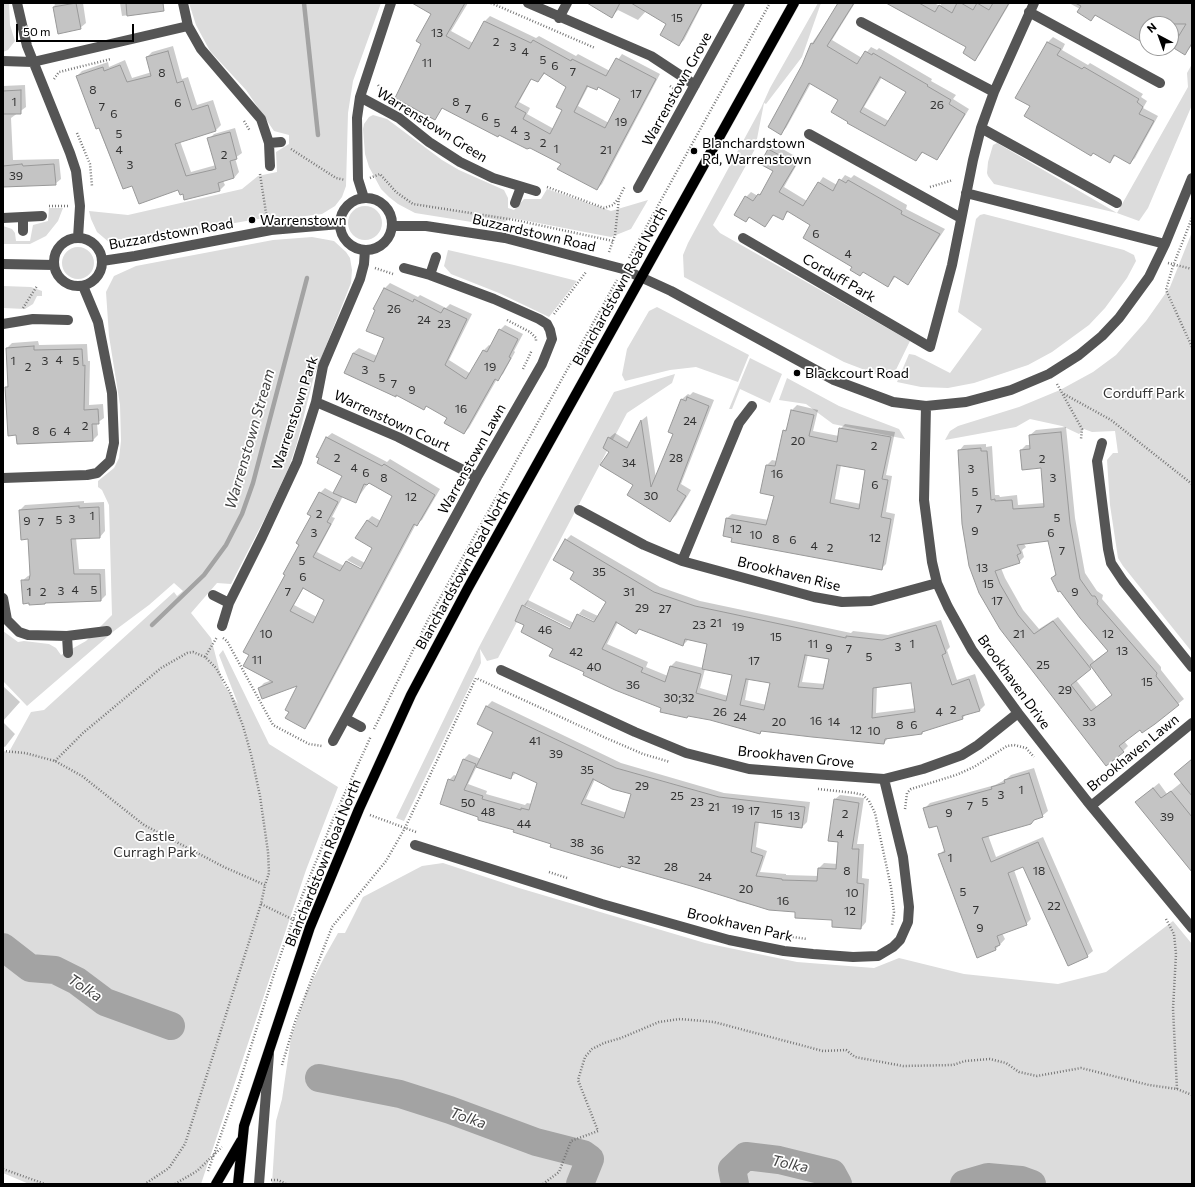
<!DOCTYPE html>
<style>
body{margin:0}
#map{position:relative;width:1195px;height:1187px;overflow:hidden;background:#fff;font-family:Commissioner,sans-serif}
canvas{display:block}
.frame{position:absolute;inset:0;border:4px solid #000;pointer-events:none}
.north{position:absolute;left:1139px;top:16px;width:40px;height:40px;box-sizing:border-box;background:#fff;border:1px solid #999;border-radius:50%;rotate:319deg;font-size:11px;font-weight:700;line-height:16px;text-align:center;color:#000}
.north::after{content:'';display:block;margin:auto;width:14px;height:18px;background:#000;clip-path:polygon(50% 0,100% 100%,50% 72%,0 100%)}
.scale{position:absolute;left:16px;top:24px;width:118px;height:18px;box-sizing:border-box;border:2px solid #000;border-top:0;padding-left:5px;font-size:12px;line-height:14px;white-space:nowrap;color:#000;-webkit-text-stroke:3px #fff;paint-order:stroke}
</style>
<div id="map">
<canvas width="1195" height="1187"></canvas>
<div class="frame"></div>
<div class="north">N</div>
<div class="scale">50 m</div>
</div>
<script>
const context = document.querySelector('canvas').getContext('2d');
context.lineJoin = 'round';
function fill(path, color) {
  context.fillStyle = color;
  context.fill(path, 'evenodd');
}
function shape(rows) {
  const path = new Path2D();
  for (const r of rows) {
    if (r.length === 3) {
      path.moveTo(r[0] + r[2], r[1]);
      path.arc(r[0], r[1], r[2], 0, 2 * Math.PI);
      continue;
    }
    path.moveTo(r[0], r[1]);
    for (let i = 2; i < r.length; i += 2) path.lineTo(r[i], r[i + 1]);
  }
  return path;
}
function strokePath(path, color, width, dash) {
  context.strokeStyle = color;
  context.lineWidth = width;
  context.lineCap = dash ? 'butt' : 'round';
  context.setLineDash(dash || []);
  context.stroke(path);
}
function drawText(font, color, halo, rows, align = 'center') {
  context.font = font + ' Commissioner,sans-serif';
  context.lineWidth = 3.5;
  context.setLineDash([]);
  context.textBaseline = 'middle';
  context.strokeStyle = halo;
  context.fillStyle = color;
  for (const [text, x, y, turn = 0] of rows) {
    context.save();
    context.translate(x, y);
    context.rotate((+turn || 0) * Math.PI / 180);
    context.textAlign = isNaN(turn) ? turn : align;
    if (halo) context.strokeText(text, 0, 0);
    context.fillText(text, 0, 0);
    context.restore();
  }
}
const green = shape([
 [3,3,9,3,10,25,15,41,8,50,3,52],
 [189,3,381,3,353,81,348,113,346,186,342,197,335,206,322,214,298,217,270,217,211,227,179,238,148,244,131,245,110,243,97,232,91,219,89,211,128,215,242,189,258,176,277,172,276,152,289,144,289,135,274,131,246,90,210,51,196,25],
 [818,3,821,3,802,57,766,104,764,103,755,149,713,225,720,233,910,341,891,380,844,362,684,277,683,255,688,243,761,108,770,88],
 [1192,64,1192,105,1148,208,1139,221,1117,213,994,184,988,176,987,173,988,162,993,145,997,143,1117,213,1188,87,1187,73],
 [373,115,387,119,442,160,459,170,504,190,508,198,508,208,514,210,524,199,541,199,547,189,611,211,648,200,631,229,611,237,512,218,497,226,415,213,398,204,389,197,381,189,369,167,365,154,363,129,364,124,369,117],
 [365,223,17],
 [49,208,63,208,58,221,46,236,30,244,3,244,3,226,12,229,15,233,16,241,30,241,33,225,48,221],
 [984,214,1124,250,1134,255,1136,261,1127,278,1105,308,1089,325,1052,352,1028,365,974,383,948,388,921,387,897,382,909,354,915,355,950,373,982,329,958,312,976,219,980,215],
 [1192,232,1192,652,1123,566,1118,558,1110,505,1107,460,1113,453,1118,453,1115,431,1092,432,1084,429,1079,434,1062,426,1030,419,1016,427,945,440,950,431,958,426,1019,407,1060,390,1093,372,1116,355,1146,321,1170,287],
 [312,237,334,241,346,252,350,258,352,270,351,283,314,376,297,443,289,467,267,514,231,584,217,583,191,613,211,638,223,684,238,704,219,655,223,650,269,744,338,787,306,870,201,1184,29,1184,3,1173,3,751,9,752,31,712,44,710,174,592,177,596,183,591,174,583,149,605,114,631,27,706,3,681,3,631,18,642,24,641,49,644,56,648,61,655,86,641,112,615,109,505,102,490,98,487,98,481,114,468,119,458,121,441,120,405,109,336,106,292,114,276,136,266,273,240],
 [78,263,16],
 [448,250,514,265,577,281,549,317,499,293,451,274,444,266],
 [3,286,31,287,42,291,42,296,37,296,33,304,25,309,3,308],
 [657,307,749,355,738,382,696,367,670,370,625,381,622,375,627,349,649,311],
 [750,358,782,374,770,403,740,389,732,409,729,409],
 [675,374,672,383,627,413,498,658,487,661,480,649,481,663,404,821,396,818,479,647,614,392],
 [787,378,839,406,899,429,905,439,833,424,806,404,779,400],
 [443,863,519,888,705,943,797,962,874,968,899,958,964,974,1058,984,1106,972,1173,921,1192,944,1192,1184,272,1184,276,1121,282,1099,291,1038,306,993,325,956,338,933,345,933,363,897,422,866]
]);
const shadow = shape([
 [55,3,83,3,86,23,80,28,54,8],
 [120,3,155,3,150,12,122,16],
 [432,3,468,3,451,31,473,43,485,21,490,16,536,38,539,36,576,56,578,54,610,71,622,54,660,74,602,184,597,189,562,164,545,154,443,107,435,119,422,44,433,13],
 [545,73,567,85,557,107,563,110,554,129,527,114,530,108,519,102,532,78,538,81],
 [589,85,596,89,599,87,622,98,609,123,578,106],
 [597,3,703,3,684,40,679,45,667,24,646,11,638,20,618,10,612,16],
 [840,3,855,3,832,40,862,58,871,47,877,50,879,48,932,79,931,81,956,95,953,99,969,109,942,153,937,159,924,151,916,160,839,100,811,83,786,128,781,133,803,66,812,43],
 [882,77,907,91,889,121,864,107],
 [888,3,934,3,940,6,942,3,1010,3,980,54,975,59,968,47],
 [1069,3,1192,3,1192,45,1185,54,1171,46,1171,24,1147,24,1147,44,1097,14,1091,20,1080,9],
 [1053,37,1065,44,1062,50,1088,65,1090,63,1143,94,1141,97,1147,101,1143,108,1158,116,1135,158,1130,163,1116,155,1110,162,1031,106,1016,97,1048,42],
 [173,46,182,79,188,77,197,105,213,100,221,125,216,130,180,141,191,172,216,165,209,139,214,134,235,128,242,153,235,158,239,172,234,178,223,181,225,185,220,190,184,192,179,188,133,185,114,159,111,159,77,76,82,71,108,62,109,67,125,60,132,78,152,72,147,57,152,52],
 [1155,48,1167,48,1163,53],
 [25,85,26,107,11,118,13,160,59,159,61,179,55,184,3,186,3,86],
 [774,144,800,159,784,187,807,201,823,177,837,185,845,175,851,178,854,175,907,205,906,209,945,229,908,284,896,276,888,286,864,271,860,275,812,225,789,211,782,218,774,214,765,226,750,217,746,221,746,197,751,192,758,196,764,189,774,171,761,163],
 [390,283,418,297,420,295,446,308,450,304,472,314,449,360,471,374,484,350,489,345,491,346,500,330,505,325,523,334,514,351,515,352,503,374,497,379,469,428,464,433,449,418,353,353,359,348,377,356,385,338,384,289],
 [38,341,39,345,87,344,88,361,90,361,89,405,103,404,104,418,97,423,98,435,93,440,17,434,6,387,9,384,7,348,12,343],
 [693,392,714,400,681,484,691,490,676,515,670,521,635,485,610,451,609,438,615,433,631,443,642,420,647,416,656,479,674,434,669,432,682,399,688,394,690,395],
 [797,405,818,410,813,431,839,436,840,429,845,424,895,432,886,475,892,476,886,512,895,514,886,564,881,569,733,537,727,518,732,514,769,520,775,495,762,492,767,465,772,460,777,461,784,431,788,427,792,410],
 [841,465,866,469,861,504,835,499],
 [1066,427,1075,518,1085,573,1097,591,1103,595,1102,599,1161,667,1161,670,1184,699,1155,723,1140,729,1124,741,1128,746,1123,751,1001,628,959,451,964,445,986,444,986,447,992,446,995,495,999,495,1000,497,1017,495,1018,505,1044,503,1042,467,1021,450,1026,445,1031,445,1030,435,1036,430],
 [1049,540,1056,573,1052,578,1108,651,1094,661,1058,617,1039,629,1023,610,1005,578,1001,568,1019,562,1024,557,1022,550,1026,547,1024,544],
 [1092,667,1113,694,1097,707,1076,680],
 [332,433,387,462,390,459,440,489,422,520,416,524,310,722,304,728,290,711,299,685,259,688,264,683,272,680,250,655,300,544,320,493,325,488,334,493,343,476,326,438],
 [369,482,393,495,381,521,372,516,367,521,373,547,365,563,352,556,347,560,365,570,364,572,347,561,344,566,317,552,335,518,332,517,343,496,355,502],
 [304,587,326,600,317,617,294,605],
 [84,501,84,503,104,502,105,531,100,537,76,538,79,569,105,569,106,595,101,600,47,602,45,604,30,604,22,581,28,576,31,575,29,538,20,510,25,505],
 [571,535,660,587,700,601,851,633,853,631,888,635,941,620,950,647,947,650,957,680,975,674,985,705,980,710,966,714,963,718,925,730,922,733,889,737,884,743,763,730,760,733,710,719,689,715,687,717,586,672,525,625,516,620,524,605,524,607,574,632,575,630,524,605,528,600,574,623,579,614,579,616,598,625,598,623,579,614,583,609,598,616,608,601,575,572,566,540],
 [618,622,636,632,640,628,683,645,688,640,709,643,703,668,676,661,671,666,668,676,646,667,648,662,607,644],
 [808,654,830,658,825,684,802,682],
 [705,669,733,674,728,696,700,688],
 [749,678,772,682,767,705,745,700],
 [912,681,916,708,876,713,877,686],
 [3,686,20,702,3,721],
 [492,701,621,763,724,793,810,802,807,822,802,827,759,822,756,847,767,851,760,872,786,874,786,875,819,876,819,868,824,863,838,864,839,841,834,800,840,795,864,798,857,844,864,844,862,878,869,879,866,922,861,928,833,919,796,911,769,909,736,901,737,899,622,865,620,867,480,817,449,780,454,775,457,776,464,759,469,754,481,759,494,731,478,723,487,706],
 [477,766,510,778,516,773,538,783,532,804,527,803,525,805,486,794,487,791,468,784],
 [595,779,633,793,627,813,586,799],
 [3,722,15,734,5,747,3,746],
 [1192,759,1192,872,1136,802,1159,783,1167,794,1182,782,1181,769],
 [1034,768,1048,811,1042,816,988,835,996,857,1043,837,1093,951,1087,956,1024,866,1014,870,1031,919,1026,924,1002,933,1005,939,996,949,939,855,945,849,937,825,925,808,930,803,995,785,1005,780,1011,775]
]);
const stream = shape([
 [304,3,318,135],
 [152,625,204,575,226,545,242,514,253,483,307,278]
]);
const river = shape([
 [3,947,30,968,55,970,77,981,105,1002,171,1026],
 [319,1078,400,1094,450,1110,536,1142,583,1154,590,1159,580,1184],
 [735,1184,732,1169,746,1156,779,1160,832,1173,838,1184],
 [964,1184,988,1177,1021,1180,1032,1184]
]);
const building = shape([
 [76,3,81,29,58,34,53,7,76,3],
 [126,3,163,3,164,11,127,16,126,3],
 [412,3,465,3,446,36,469,49,484,21,531,43,533,40,571,61,572,59,606,76,616,58,656,79,597,190,557,169,561,164,530,148,527,149,499,135,498,137,442,108,435,120,395,98,421,44,416,41,431,14,412,3],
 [544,73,566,87,556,107,562,110,550,134,523,119,526,113,515,107,531,79,538,82,544,73],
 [587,86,597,90,598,87,620,99,605,128,574,112,587,86],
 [587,3,620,3,612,18,587,3],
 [631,3,702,3,679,46,660,35,666,24,631,3],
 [838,3,854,3,827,46,857,64,865,51,872,55,873,53,928,85,927,86,951,100,949,104,965,114,937,160,922,152,916,161,847,123,848,122,831,112,838,100,809,83,781,135,768,127,802,65,811,43,813,44,838,3],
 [880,77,906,92,885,126,860,112,880,77],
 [886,3,919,3,935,12,939,5,952,13,957,3,961,3,973,10,977,3,989,10,993,3,1009,3,975,61,963,53,966,47,886,3],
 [1075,3,1192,3,1192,43,1185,55,1172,47,1186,24,1147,24,1147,45,1095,15,1091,21,1077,12,1081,6,1075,3],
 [1047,42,1061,49,1057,55,1082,69,1084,67,1139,99,1137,102,1143,107,1139,114,1154,121,1130,164,1114,155,1110,163,1093,153,1091,156,1024,116,1030,106,1015,98,1047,42],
 [168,51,177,83,183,81,192,110,208,105,216,131,175,144,186,176,216,169,207,138,230,132,237,159,230,161,234,178,218,183,220,191,184,200,183,194,180,195,178,190,139,204,132,186,123,189,99,128,96,129,76,76,103,67,104,71,120,65,127,82,151,76,146,57,168,51],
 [21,90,21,114,3,114,3,91,21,90],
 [768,149,796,164,779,192,803,206,818,182,833,191,839,179,846,183,848,180,902,211,901,214,940,234,908,285,894,276,888,287,863,272,860,276,850,270,852,267,803,238,810,225,787,211,783,220,773,215,765,227,749,217,746,222,734,215,745,196,753,201,758,194,760,195,773,171,760,164,768,149],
 [22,164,23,166,54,164,56,185,3,187,3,166,22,164],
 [384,288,413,302,414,299,441,313,444,308,467,319,445,365,466,379,483,350,487,352,499,329,518,339,509,357,511,358,498,381,495,379,464,434,444,423,447,418,426,406,424,410,396,395,396,397,344,373,353,353,374,362,384,338,366,331,375,310,373,309,384,288],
 [34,346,34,350,82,349,83,366,85,365,84,410,98,409,99,424,92,424,93,441,17,444,16,435,8,436,5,387,8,387,6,348,34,346],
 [687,397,709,406,677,490,686,496,670,522,627,495,633,485,600,465,609,452,603,448,608,437,627,448,641,420,651,487,673,434,668,432,681,399,686,401,687,397],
 [791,410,814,415,809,436,837,442,839,428,891,437,882,479,888,480,881,517,891,519,882,570,731,542,732,538,723,536,726,518,766,525,774,496,760,493,766,465,775,466,783,430,786,431,791,410],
 [837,465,865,470,859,509,830,503,837,465],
 [1061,432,1070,523,1080,579,1092,596,1095,596,1098,601,1097,604,1157,673,1156,676,1179,705,1155,724,1142,733,1140,730,1119,746,1124,752,1106,766,1000,629,979,593,969,566,962,524,958,450,981,448,981,451,987,451,991,500,995,499,995,501,1012,500,1013,509,1044,507,1041,468,1022,470,1020,450,1030,449,1029,435,1061,432],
 [1048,541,1056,575,1051,578,1058,592,1060,591,1080,618,1108,651,1090,665,1112,695,1091,711,1071,685,1091,669,1053,621,1034,634,1018,615,1000,584,995,571,1020,563,1017,555,1021,553,1017,545,1048,541],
 [326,437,382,466,384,464,435,495,417,526,414,524,305,729,285,718,289,712,285,710,297,686,262,699,258,688,273,682,243,666,249,655,243,652,285,575,283,574,299,545,296,543,311,516,307,514,319,492,338,502,327,522,331,524,313,557,340,571,346,561,361,569,372,548,355,538,367,520,377,527,392,496,369,483,367,485,364,484,356,503,333,493,342,476,317,463,319,458,316,457,326,437],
 [303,588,324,600,313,623,290,611,303,588],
 [79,506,79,508,99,507,100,538,71,539,74,574,100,574,101,601,45,603,45,604,29,605,29,603,23,604,21,580,29,580,30,575,28,539,21,540,19,510,79,506],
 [565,539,654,592,695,606,846,638,846,636,882,640,936,625,946,653,942,655,952,685,969,679,980,711,962,716,963,719,922,732,922,734,885,739,884,744,812,737,761,731,760,734,710,720,688,716,687,718,660,712,661,708,615,690,583,675,584,672,549,656,553,649,521,632,524,625,515,621,522,605,570,629,577,614,594,622,606,602,570,579,574,572,553,560,565,539],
 [616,622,636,634,639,629,683,646,685,639,707,644,702,669,732,675,726,701,696,693,701,674,670,666,665,682,641,672,643,668,602,649,616,622],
 [805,655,829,659,823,689,798,687,805,655],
 [746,679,770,683,764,710,740,705,746,679],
 [911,683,915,712,872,718,873,688,911,683],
 [486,706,616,768,719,797,805,807,802,828,755,822,751,852,763,856,756,876,782,879,782,880,817,881,818,868,836,869,838,842,828,841,834,799,859,803,852,849,859,849,857,883,864,884,861,929,832,927,832,920,795,918,795,912,769,910,691,886,621,866,620,868,550,847,551,844,513,832,514,830,478,820,478,817,440,804,448,779,454,781,463,759,476,764,464,790,483,796,482,799,521,810,521,808,529,810,537,783,513,772,511,779,476,767,493,732,477,724,486,706],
 [593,779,612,789,631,794,624,818,581,804,593,779],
 [1192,759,1192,796,1174,774,1192,759],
 [1029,773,1043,817,1034,820,1031,824,982,838,991,862,1038,842,1088,957,1068,966,1023,867,1008,873,1027,925,997,936,1000,945,995,947,996,950,977,958,938,854,945,852,937,826,929,828,923,808,992,789,991,787,1005,783,1004,780,1029,773],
 [1153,788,1161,798,1171,791,1192,817,1192,872,1135,802,1153,788]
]);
const path = shape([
 [491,3,595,48],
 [54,79,59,72,111,59],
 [378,85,384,94],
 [670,86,674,89,674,95],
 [244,121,250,131],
 [77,133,90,164,92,186],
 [291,149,336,178,345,180],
 [260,174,267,219],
 [370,178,380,174,396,192,413,204,515,220,613,241],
 [547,187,604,208,613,205,619,198],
 [930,187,953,180],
 [49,206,68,206],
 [1192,218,1173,266,1166,290,1192,347],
 [609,252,615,235,619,198,625,186],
 [629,258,770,3],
 [1168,263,1192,269],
 [375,268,393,274],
 [23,308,37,286],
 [554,314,586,272],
 [507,320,530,332,536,338,536,342],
 [523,369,532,350],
 [1057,384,1082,429,1081,439],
 [1064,394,1111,420,1192,484],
 [348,400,384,415],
 [223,638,227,641,273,725,309,744,322,746],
 [205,657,217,637],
 [374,729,429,618,617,280],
 [3,751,25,753,55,761,82,776,144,825,224,867,265,885,261,904,185,1144,169,1168,145,1184],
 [55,761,83,733,161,668,187,653,193,652,205,657,216,668,230,692,243,726,251,754,260,796,268,852,269,873,265,885],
 [818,789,855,793,863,795,869,801,875,813,891,887,894,912,892,925],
 [905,809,907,793,911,789,956,775,974,767,1007,746,1014,745,1026,748,1034,757],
 [370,815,416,832],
 [549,872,567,878],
 [261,904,298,922],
 [1166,919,1174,934,1176,954,1173,1009,1177,1089],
 [772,934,807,939],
 [282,1065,295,1022,332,927,386,861,405,828,476,678,606,738,643,754,670,762],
 [3,1169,45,1184],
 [208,1171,239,1084,274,974,296,911,334,817,371,736],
 [271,1180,278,1180,286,1184],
 [175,1184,197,1171,222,1147],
 [543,1184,559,1172,571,1141,598,1131,578,1080,585,1057,592,1049,604,1043,621,1038,659,1022,680,1019,714,1022,823,1051,846,1050,855,1057,903,1066,953,1065,965,1061,990,1059,1006,1063,1019,1072,1037,1076,1081,1068,1149,1085,1177,1089,1192,1095]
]);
const minor = shape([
 [17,3,27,46,70,153,76,171,80,206,78,238],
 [183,3,188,26,201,49,261,119,269,143,270,166],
 [528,3,651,56,695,85],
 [1029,12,1160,83],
 [559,18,567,3],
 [861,22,994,92],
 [3,61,33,62,188,26],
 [360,97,399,118,429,142,460,162,493,178,536,191],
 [981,128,1117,203],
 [809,134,961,218],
 [269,143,281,142],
 [638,188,740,3],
 [966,193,1165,244],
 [364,198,358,179,357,118,360,97,391,3],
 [366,224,26],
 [515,203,521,187],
 [23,217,23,231],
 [3,218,42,216],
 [392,226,426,226,505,238,623,269,671,291,834,380,893,402,926,406,966,402,1011,390,1049,374,1079,355,1102,336,1119,318,1149,277,1165,244,1192,178],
 [78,262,24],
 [743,238,930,347,952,265,973,160,981,128,994,92,1034,3],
 [102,261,135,256,271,230,340,224],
 [3,264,54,265],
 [430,275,436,257],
 [3,324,33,319,68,320],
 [316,402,398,437,477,477],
 [926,406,924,500,932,562,937,583,948,607,972,650,1018,713,1087,801,1192,928],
 [1102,443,1097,461,1108,549,1111,563,1123,581,1192,667],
 [3,478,87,475,97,473,110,461,114,443,112,393,98,322,83,286],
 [579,510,644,545,682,561,814,597,842,602,871,601,937,583],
 [682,561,739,423,752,406],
 [213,595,229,603],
 [3,598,7,620,19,632,28,635,67,636,107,631],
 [222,626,229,603,262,537,297,462,316,402,323,366,360,279,364,264,365,250],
 [67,636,68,653],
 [501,670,635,732,686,753,749,769,799,773,884,779,923,769,962,755,978,745,1018,713],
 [346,719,361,727],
 [333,741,477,477,542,364,552,339,550,330,547,324,539,319,494,299,430,275,404,268],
 [1091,806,1192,723],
 [415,845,602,904,729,940,784,951,813,954,853,957,878,956,893,947,900,940,908,922,909,907,903,857,884,779],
 [259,1184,269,1054]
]);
const major = shape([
 [216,1184,241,1141],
 [238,1184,244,1126,310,927,359,809,411,695,468,588,794,3]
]);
const markers = [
 [694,151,4,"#000"],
 [252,220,4,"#000"],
 [797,373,4,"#000"]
];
const numberNames = [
 ["15",677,18],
 ["13",437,33],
 ["2",496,42],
 ["3",513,47],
 ["4",525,52],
 ["5",543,60],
 ["11",427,63],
 ["6",555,66],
 ["7",573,72],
 ["8",162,73],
 ["8",93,90],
 ["17",636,94],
 ["1",14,102],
 ["8",456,102],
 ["6",178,103],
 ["26",937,105],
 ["7",102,107],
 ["7",468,109],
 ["6",114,114],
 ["6",485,117],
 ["19",621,122],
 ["5",497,123],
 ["4",514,130],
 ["5",119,134],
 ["3",527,136],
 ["2",543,143],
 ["1",556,149],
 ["4",119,150],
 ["21",606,150],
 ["2",224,155],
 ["3",130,165],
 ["39",16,176],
 ["6",816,234],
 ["4",848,254],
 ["26",394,309],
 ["24",424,320],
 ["23",444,324],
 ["4",59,360],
 ["1",13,361],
 ["3",45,361],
 ["5",76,361],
 ["2",28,367],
 ["19",490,367],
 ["3",365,370],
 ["5",382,378],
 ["7",394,384],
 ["9",412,390],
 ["16",461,409],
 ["24",690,421],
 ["2",85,426],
 ["8",36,431],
 ["4",67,431],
 ["6",53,432],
 ["20",798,441],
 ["2",874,446],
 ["2",337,458],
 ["28",676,458],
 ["2",1042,459],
 ["34",629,463],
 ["4",354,468],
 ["3",971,469],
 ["6",366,473],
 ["16",777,474],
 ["8",384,478],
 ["3",1053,478],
 ["6",875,485],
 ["5",975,492],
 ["30",651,496],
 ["12",411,497],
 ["7",979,509],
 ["2",319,514],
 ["1",92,516],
 ["5",1057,518],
 ["3",72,519],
 ["5",59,520],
 ["9",27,521],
 ["7",41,522],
 ["12",736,529],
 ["9",975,531],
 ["3",314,533],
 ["6",1051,533],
 ["10",756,535],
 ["12",875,538],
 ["8",776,539],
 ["6",793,540],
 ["4",814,546],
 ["2",830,548],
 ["7",1062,551],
 ["5",302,561],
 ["13",982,568],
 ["35",599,572],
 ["6",303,577],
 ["15",988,584],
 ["4",75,590],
 ["5",94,590],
 ["3",61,591],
 ["1",29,592],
 ["2",43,592],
 ["7",288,592],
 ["31",629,592],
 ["9",1075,592],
 ["17",997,601],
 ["29",642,608],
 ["27",665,609],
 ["21",716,623],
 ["23",699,625],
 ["19",738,627],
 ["46",545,630],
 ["10",266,634],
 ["21",1019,634],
 ["12",1108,634],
 ["15",776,637],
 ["11",813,644],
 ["1",912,644],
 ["3",898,647],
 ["9",829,648],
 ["7",849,649],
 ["13",1122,651],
 ["42",576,652],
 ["5",869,657],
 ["11",257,660],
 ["17",754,661],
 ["25",1043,665],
 ["40",594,667],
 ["15",1147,682],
 ["36",633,685],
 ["29",1065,690],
 ["30;32",679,698],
 ["2",953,710],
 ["26",720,712],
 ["4",939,712],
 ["24",740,717],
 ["16",816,721],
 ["20",779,722],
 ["14",834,722],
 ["33",1089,722],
 ["8",900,725],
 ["6",914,725],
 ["12",856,730],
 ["10",874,731],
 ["41",535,741],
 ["39",556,754],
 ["35",587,770],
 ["29",642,786],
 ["1",1021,790],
 ["3",1001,795],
 ["25",677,796],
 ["23",697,802],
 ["5",985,802],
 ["50",468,803],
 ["7",970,806],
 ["21",714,807],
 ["19",738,809],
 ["17",754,811],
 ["48",488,812],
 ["9",949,813],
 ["15",777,814],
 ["2",845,814],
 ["13",794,816],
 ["39",1167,817],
 ["44",524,824],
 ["4",840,834],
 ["38",577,843],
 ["36",597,850],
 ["1",950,858],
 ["32",634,860],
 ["28",671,867],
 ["8",847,871],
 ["18",1039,871],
 ["24",705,877],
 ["20",746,889],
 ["5",963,892],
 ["10",852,893],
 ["16",783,901],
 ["22",1054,906],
 ["7",976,910],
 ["12",850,911],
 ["9",980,928]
];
const streetNames = [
 ["Warrenstown Grove",677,89,-61],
 ["Warrenstown Green",432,125,32],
 ["Buzzardstown Road",534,233,13],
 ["Buzzardstown Road",171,234,-10],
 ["Corduff Park",839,278,30],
 ["Blanchardstown Road North",620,286,-61],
 ["Warrenstown Park",295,413,-72],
 ["Warrenstown Court",392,421,25],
 ["Warrenstown Lawn",472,459,-61],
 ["Blanchardstown Road North",463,570,-61],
 ["Brookhaven Rise",789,574,14],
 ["Brookhaven Drive",1014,682,54],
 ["Brookhaven Lawn",1133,753,-39],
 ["Brookhaven Grove",796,757,6],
 ["Blanchardstown Road North",323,863,-68],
 ["Brookhaven Park",740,925,13]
];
const poiNames = [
 ["Blanchardstown",702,143],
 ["Rd, Warrenstown",702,159],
 ["Warrenstown",260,220],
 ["Blackcourt Road",805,373]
];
const parkNames = [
 ["Corduff Park",1144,393],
 ["Castle",155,836],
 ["Curragh Park",155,852]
];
const waterNames = [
 ["Warrenstown Stream",250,439,-74],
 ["Tolka",85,988,33],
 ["Tolka",468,1118,19],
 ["Tolka",790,1164,12]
];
fill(green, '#dcdcdc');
fill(shadow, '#0003');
strokePath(stream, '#a3a3a3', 4.5);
strokePath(river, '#a3a3a3', 28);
fill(building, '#c4c4c4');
strokePath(building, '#999', 1);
strokePath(major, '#dbdbdb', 11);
strokePath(path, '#777', 2.5, [1, 2]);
strokePath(minor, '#555', 10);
strokePath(major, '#000', 10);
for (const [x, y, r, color] of markers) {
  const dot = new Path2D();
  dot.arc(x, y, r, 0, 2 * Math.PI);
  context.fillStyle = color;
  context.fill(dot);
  strokePath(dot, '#fff', 1.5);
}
drawText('12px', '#313131', null, numberNames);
drawText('14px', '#000', '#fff', streetNames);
drawText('14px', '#000', '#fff', poiNames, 'left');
drawText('14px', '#333', '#fff', parkNames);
drawText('italic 15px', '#444', '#fff', waterNames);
</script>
